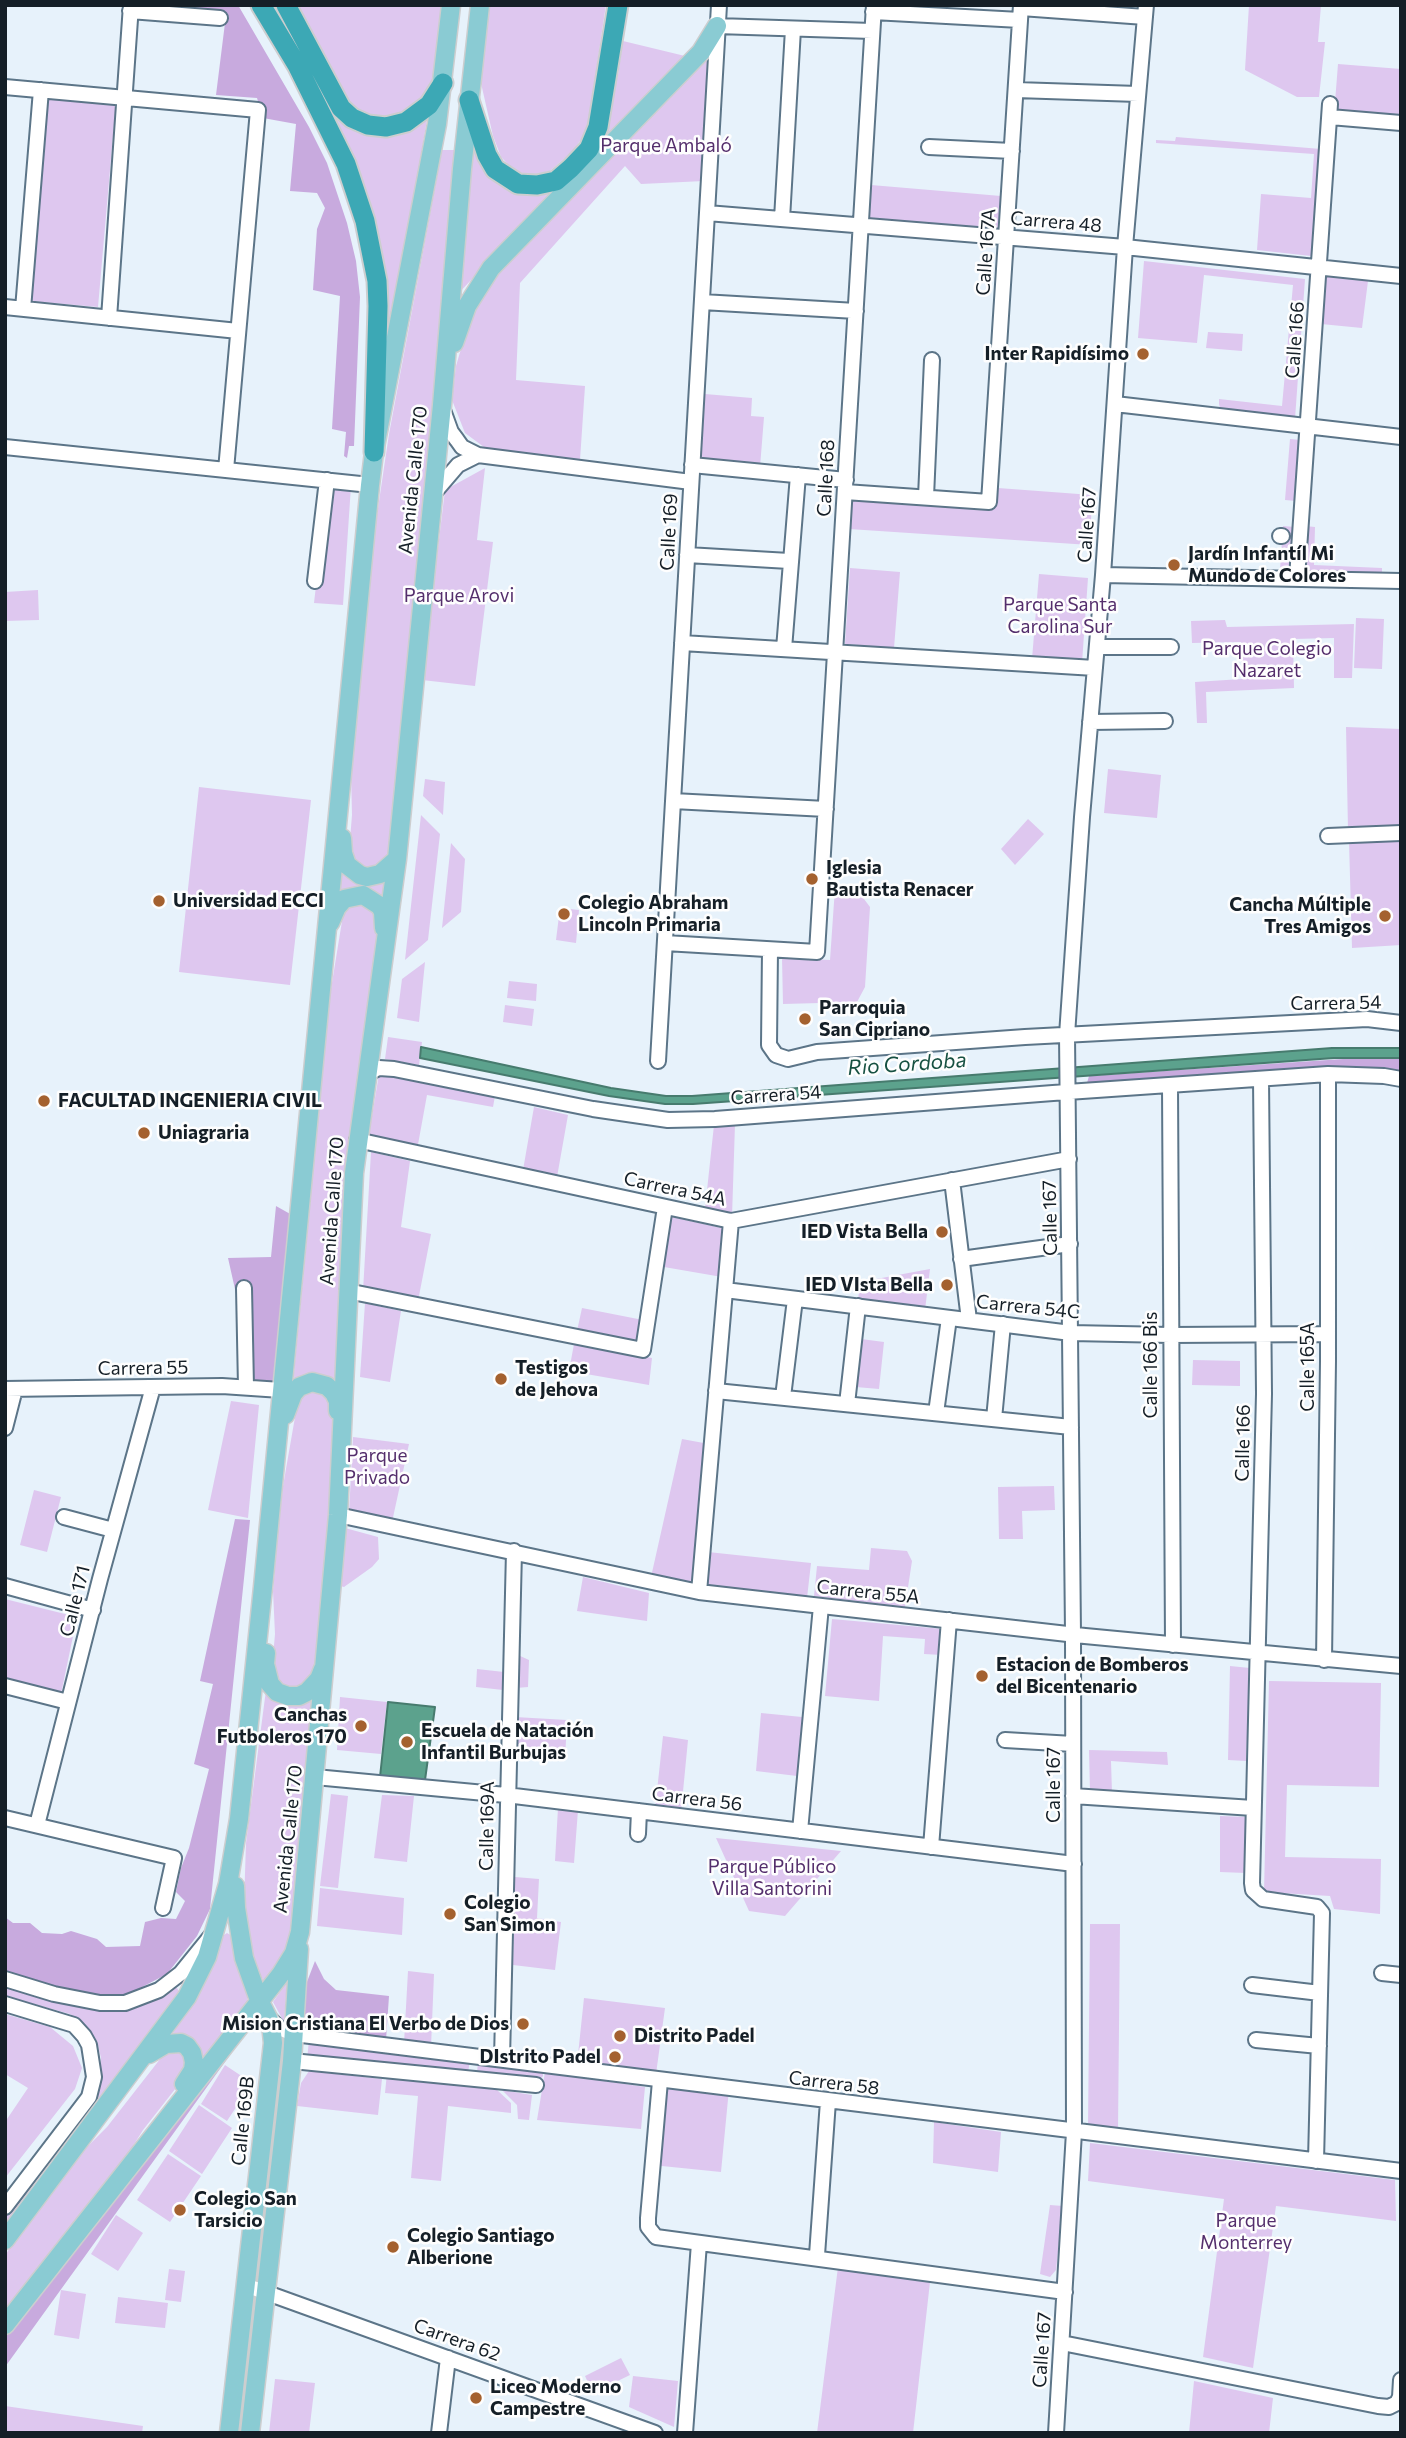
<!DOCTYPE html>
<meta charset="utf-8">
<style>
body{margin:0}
#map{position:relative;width:1406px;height:2438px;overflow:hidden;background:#e7f2fb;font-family:Commissioner,sans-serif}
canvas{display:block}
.frame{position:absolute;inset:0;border:7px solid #151f27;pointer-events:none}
</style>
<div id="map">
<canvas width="1406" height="2438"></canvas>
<div class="frame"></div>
</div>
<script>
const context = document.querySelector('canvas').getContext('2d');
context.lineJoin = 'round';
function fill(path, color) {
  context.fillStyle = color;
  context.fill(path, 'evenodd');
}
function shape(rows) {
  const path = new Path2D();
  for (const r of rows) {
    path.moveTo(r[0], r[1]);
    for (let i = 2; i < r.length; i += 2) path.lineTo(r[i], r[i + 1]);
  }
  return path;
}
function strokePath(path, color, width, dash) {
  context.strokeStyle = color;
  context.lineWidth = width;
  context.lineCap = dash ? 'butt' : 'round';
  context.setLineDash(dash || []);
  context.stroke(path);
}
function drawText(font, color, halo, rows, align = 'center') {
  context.font = font + ' Commissioner,sans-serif';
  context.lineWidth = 5;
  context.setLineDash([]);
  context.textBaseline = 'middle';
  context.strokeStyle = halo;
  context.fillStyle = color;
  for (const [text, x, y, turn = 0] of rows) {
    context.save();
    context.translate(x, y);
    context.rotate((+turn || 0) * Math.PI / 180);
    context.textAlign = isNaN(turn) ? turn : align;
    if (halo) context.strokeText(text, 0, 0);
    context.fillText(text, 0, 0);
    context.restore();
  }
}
const green = shape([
 [268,5,279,5,342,120,364,134,383,137,397,136,427,120,386,357,384,274],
 [295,5,442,5,432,83,425,96,408,113,391,120,354,114],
 [488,5,606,5,587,131,573,151,550,171,530,176,515,172,501,157,493,136,478,70],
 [1249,5,1321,5,1318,42,1325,42,1319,97,1297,97,1245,70],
 [623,41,685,56,600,146,618,75],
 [707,56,704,181,641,184,625,166,520,283,516,380,585,386,580,460,488,450,465,433,452,400,456,366,468,325,485,285],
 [1338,64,1401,69,1401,120,1334,115],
 [48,95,116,101,98,307,30,301],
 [472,131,497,181,508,189,541,194,553,193,457,295],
 [1176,137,1321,149,1311,256,1257,250,1261,194,1311,198,1314,154,1156,143,1156,140,1175,141],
 [442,150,456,150,439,365,389,849,387,861,376,870,358,868,349,852,352,815,351,774,374,535,389,434],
 [871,185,1001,196,999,232,869,219],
 [1144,261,1305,279,1295,419,1220,408,1219,404,1219,399,1282,406,1293,285,1204,275,1197,343,1138,338],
 [1325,276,1368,281,1362,328,1321,324],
 [1208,332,1243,334,1242,351,1206,348],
 [705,394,752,398,751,416,764,417,760,467,698,461],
 [1290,439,1301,440,1296,501,1285,500],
 [485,468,477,540,493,542,475,686,422,680,445,490],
 [328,483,351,486,343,605,314,603],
 [998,488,1092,495,1090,545,849,529,851,497,995,507],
 [1283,526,1295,527,1292,571,1280,570],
 [1305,526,1315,527,1314,565,1382,568,1382,577,1303,574],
 [850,568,900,572,894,648,845,644],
 [1039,574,1088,578,1082,663,1032,659],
 [38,590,39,620,5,621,5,592],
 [1356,618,1384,619,1382,669,1354,668],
 [1225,620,1227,627,1354,624,1352,678,1334,678,1334,638,1293,639,1294,688,1206,692,1207,723,1197,723,1195,682,1242,679,1241,642,1192,643,1191,621],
 [1346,727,1401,729,1401,828,1348,830],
 [1108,769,1161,775,1157,818,1104,813],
 [425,779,445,782,443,815,423,796],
 [199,787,311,800,290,985,179,972],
 [421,815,440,834,428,940,405,960],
 [1028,819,1044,834,1015,865,1001,849],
 [1401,838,1401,945,1352,948,1349,841],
 [451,843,465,859,461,912,442,928],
 [341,873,387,878,384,898,372,891,339,894],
 [855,887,870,907,865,987,857,1002,783,1004,782,958,830,960,835,888],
 [361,901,380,914,341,1385,293,1383,330,995,343,915,350,905],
 [560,908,579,910,576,943,556,940],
 [425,962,419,1022,397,1018,402,979],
 [509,981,537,984,536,1001,507,998],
 [505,1005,534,1009,532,1026,503,1022],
 [388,1037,422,1042,419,1065,385,1059],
 [379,1074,495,1096,493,1107,427,1095,417,1150,368,1140],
 [534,1107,568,1115,557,1177,523,1170],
 [735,1124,732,1217,705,1209,714,1125],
 [371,1152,410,1161,401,1227,431,1234,418,1301,363,1291],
 [672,1217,726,1229,722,1277,664,1267],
 [930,1269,925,1310,858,1301,860,1282],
 [365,1303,401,1311,390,1382,360,1377],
 [582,1308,643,1320,639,1343,577,1331],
 [861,1339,884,1342,879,1389,856,1387],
 [574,1344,652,1358,649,1385,569,1371],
 [1193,1360,1240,1361,1240,1386,1192,1385],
 [322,1390,334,1408,326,1603,314,1679,294,1689,281,1686,272,1668,275,1634,273,1591,277,1542,283,1486,298,1400,310,1391],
 [231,1401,259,1405,248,1518,208,1510],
 [353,1437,409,1444,392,1522,349,1513],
 [682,1439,709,1444,697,1586,651,1577],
 [1054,1486,1055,1510,1022,1511,1023,1539,999,1539,998,1487],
 [34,1490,61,1497,47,1552,20,1545],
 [345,1528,378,1537,379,1559,372,1567,344,1587,340,1586],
 [871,1548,907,1551,912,1561,905,1607,814,1596,817,1566,869,1570],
 [708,1552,811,1563,807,1598,706,1587],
 [583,1577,649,1593,647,1621,577,1611],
 [5,1599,77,1617,61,1694,5,1678],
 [832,1619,943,1629,942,1655,924,1654,925,1639,883,1636,879,1701,825,1696],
 [518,1655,529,1660,528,1687,516,1688],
 [1230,1666,1250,1668,1246,1761,1228,1760],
 [477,1669,504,1672,503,1690,476,1687],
 [1269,1681,1381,1683,1379,1787,1287,1785,1285,1857,1381,1859,1380,1914,1334,1909,1330,1896,1264,1892],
 [266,1690,315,1695,295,1920,285,1956,266,1981,263,1980,251,1957,244,1904,246,1843],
 [340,1697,387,1702,381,1754,337,1750],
 [761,1713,802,1717,797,1776,756,1771],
 [515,1717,567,1720,565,1760,513,1754],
 [663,1736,688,1740,681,1812,655,1809],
 [1089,1750,1167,1752,1168,1765,1111,1761,1112,1793,1090,1791],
 [331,1794,348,1796,338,1888,320,1886],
 [382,1795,414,1796,407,1862,374,1858],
 [558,1808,578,1810,574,1863,555,1861],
 [1220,1816,1248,1817,1246,1873,1220,1872],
 [716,1838,841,1851,785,1916,749,1911],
 [515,1877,539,1879,537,1918,561,1922,555,1970,513,1965],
 [320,1888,404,1898,402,1935,317,1926],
 [1090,1924,1120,1924,1118,2130,1088,2128],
 [227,1933,234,1937,245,1976,248,2003,203,2057,172,2036,173,2033,206,1981,224,1935],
 [408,1971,434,1974,431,2047,404,2043],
 [287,1982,284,2022,273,2002],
 [171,1986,177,1988,180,1993,5,2229,5,2216,98,2095,101,2058,97,2041,84,2024,70,2014,5,1996,5,1987,76,2007,110,2008],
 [584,1998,665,2008,656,2074,577,2064],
 [5,2014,50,2027,73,2046,82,2068,75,2089,5,2178,5,2122,28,2088,5,2074],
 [309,2040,470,2060,468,2073,307,2060],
 [178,2050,187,2056,183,2079,143,2130,108,2186,5,2310,5,2256,15,2239,79,2155,107,2127,164,2054],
 [478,2062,543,2072,543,2076,541,2079,521,2080,477,2073],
 [225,2065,252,2083,227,2121,201,2104],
 [309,2071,382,2079,378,2115,297,2106,301,2083],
 [545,2072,645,2087,641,2129,537,2120],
 [387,2073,496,2089,511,2103,511,2113,448,2106,441,2181,411,2178,418,2096,385,2093],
 [660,2081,729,2089,721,2172,652,2165],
 [502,2090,532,2095,529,2120,518,2119,517,2105],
 [199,2105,232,2128,202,2174,169,2151],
 [934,2122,1001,2132,998,2172,933,2163],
 [1090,2143,1395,2180,1396,2221,1276,2206,1253,2368,1203,2357,1224,2199,1088,2181],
 [168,2154,201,2176,170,2222,137,2200],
 [1050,2205,1063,2206,1056,2270,1050,2277,1040,2274],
 [116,2215,143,2233,118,2271,91,2254],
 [838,2267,930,2282,913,2433,817,2433],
 [169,2269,185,2271,181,2302,165,2300],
 [61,2290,86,2294,79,2339,54,2335],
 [118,2297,168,2303,165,2328,115,2323],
 [621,2358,630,2375,593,2393,585,2376],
 [633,2376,678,2381,674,2427,629,2407],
 [275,2379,315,2383,309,2433,269,2433],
 [1194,2381,1273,2398,1269,2433,1189,2433],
 [5,2406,143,2426,142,2433,5,2433]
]);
const forest = shape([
 [135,5,238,5,309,127,327,163,347,223,356,261,360,297,354,446,349,446,347,458,344,456,346,432,332,429,340,296,313,290,317,229,325,208,317,193,290,191,296,124,263,118,257,98,216,95,225,23,217,14],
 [1373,1057,1401,1058,1401,1072,1371,1067,1087,1083,1089,1076],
 [276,1206,292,1215,277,1386,248,1382,251,1309,237,1298,228,1258,271,1257],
 [235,1519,250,1520,210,1909,197,1936,167,1974,125,1996,97,1997,5,1973,5,1917,13,1923,30,1923,42,1933,62,1934,71,1931,97,1939,106,1947,140,1946,145,1922,161,1918,176,1919,185,1901,176,1892,181,1868,189,1848,209,1769,194,1764,213,1684,200,1681],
 [315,1961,324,1979,336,1990,389,1996,386,2040,302,2030,305,1987],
 [248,2030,5,2367,5,2337,116,2190]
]);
const water = shape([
 [421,1047,611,1088,666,1096,692,1096,1332,1048,1401,1048,1401,1058,1334,1058,693,1104,665,1104,609,1096,420,1058,421,1047],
 [388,1702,435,1707,425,1780,380,1777,388,1702]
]);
const minor = shape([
 [1021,8,1145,17],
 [130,11,220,18],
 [873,12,1020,20],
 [717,26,872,31],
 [5,87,258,110,226,470],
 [1016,90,1138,94],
 [1330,117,1401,123],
 [929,147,1012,151],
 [707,213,1125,247,1401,276],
 [782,219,793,29],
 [702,302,856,311],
 [5,307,238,331],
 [23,309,41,90],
 [109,318,131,5],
 [1115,404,1401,437],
 [443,410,451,432,457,440,462,447,478,455,691,482],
 [5,447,370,485],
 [692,465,846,480],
 [845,492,989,502,1021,5],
 [434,493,458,465,478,455],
 [926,497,932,360],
 [1280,536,1282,536],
 [687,555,789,561],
 [1103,575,1401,581],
 [1297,578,1330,104],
 [315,581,327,480],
 [682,643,1095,668],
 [1097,647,1171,647],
 [784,649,798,475],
 [1090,722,1165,721],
 [673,801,826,809],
 [1328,836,1401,833],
 [665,943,817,952,874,5],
 [770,950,769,1045,776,1055,788,1059,817,1052,1025,1037,1367,1019,1401,1023],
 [658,1061,719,5],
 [368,1073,379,1068,394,1069,593,1109,668,1120,715,1119,1053,1093,1328,1074,1384,1076,1401,1079],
 [1261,1079,1264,1394,1252,1883,1253,1890,1263,1899,1317,1907,1322,1913,1316,2161],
 [1170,1085,1173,1645],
 [357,1140,731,1221,1069,1159],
 [952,1180,969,1320],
 [961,1259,1070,1244],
 [244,1288,246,1387],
 [725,1290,1071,1333,1170,1335,1328,1334],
 [347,1291,643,1350,665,1207],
 [5,1389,222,1386,281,1390],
 [716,1391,1071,1427],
 [783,1397,795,1299],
 [847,1404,858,1306],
 [936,1413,949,1318],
 [994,1419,1003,1324],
 [5,1428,15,1389],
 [338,1515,699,1592,1085,1636,1401,1666],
 [64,1517,113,1530],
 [5,1586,93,1610],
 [699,1592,731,1221],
 [1324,1660,1328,1361,1328,1074],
 [5,1686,68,1702],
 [1005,1740,1073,1744],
 [315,1777,506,1795,1074,1864],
 [1073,1796,1253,1808],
 [5,1818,174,1858,163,1908],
 [37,1825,100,1579,153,1387],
 [800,1831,821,1606],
 [638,1834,639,1811],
 [931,1847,949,1620],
 [1382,1973,1401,1975],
 [5,1979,54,1994,100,2003,125,2003,159,1990,181,1973,211,1936],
 [1252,1985,1320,1993],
 [5,2004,74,2025,84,2036,89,2045,94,2077,89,2097,5,2207],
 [268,2017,279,2028,294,2034,1401,2171],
 [1256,2040,1319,2046],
 [502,2059,514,1551],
 [292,2061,536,2085],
 [660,2081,648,2218,648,2227,656,2237,1065,2292],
 [817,2255,828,2101],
 [245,2285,655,2433],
 [1062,2343,1378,2406,1389,2407,1397,2403,1400,2397,1401,2380],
 [439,2433,448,2358],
 [685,2433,699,2243],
 [1056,2433,1074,2132,1073,1634,1067,1035,1082,817,1103,575,1125,247,1146,5]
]);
const major = shape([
 [454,343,467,306,491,268,701,52,717,26],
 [342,838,343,853,347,865,360,875,367,877,380,874,397,859],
 [330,923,337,907,344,899,363,895,380,906,383,912,384,928],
 [285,1415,293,1394,299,1387,312,1382,327,1386,334,1393,338,1401,338,1411],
 [266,1653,265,1664,270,1684,277,1692,288,1696,299,1696,307,1692,319,1679,323,1669],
 [149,2054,166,2044,181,2043,187,2046,192,2053,194,2062,193,2070,184,2084],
 [5,2240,187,1997,207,1957,228,1884,239,1819,263,1587,370,485,374,452,437,124,451,5],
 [5,2325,281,1974,294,1953,300,1932,338,1515,354,1173,397,859,442,405,462,169,480,5],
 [229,2433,273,2043,271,2024,259,2000,244,1958,236,1908,235,1886],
 [250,2433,292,2061,299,1949]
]);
const highway = shape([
 [261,5,297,65,346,164,365,221,377,281,378,306,374,452],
 [286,5,341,108,352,118,368,125,386,127,406,122,429,105,443,83],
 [469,100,487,155,495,169,518,184,537,185,556,181,571,168,589,149,598,127,618,5]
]);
const markers = [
 [1143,354,7,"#a4612f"],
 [1174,565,7,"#a4612f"],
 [812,879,7,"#a4612f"],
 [159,901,7,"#a4612f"],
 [564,914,7,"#a4612f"],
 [1385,916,7,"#a4612f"],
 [805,1019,7,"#a4612f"],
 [44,1101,7,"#a4612f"],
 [144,1133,7,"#a4612f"],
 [942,1232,7,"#a4612f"],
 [947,1285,7,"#a4612f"],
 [501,1379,7,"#a4612f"],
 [982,1676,7,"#a4612f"],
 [361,1726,7,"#a4612f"],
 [407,1742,7,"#a4612f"],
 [450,1914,7,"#a4612f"],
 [523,2024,7,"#a4612f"],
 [620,2036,7,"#a4612f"],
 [615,2057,7,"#a4612f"],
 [180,2210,7,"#a4612f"],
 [393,2247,7,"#a4612f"],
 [476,2398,7,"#a4612f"]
];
const parkNames = [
 ["Parque Ambaló",666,146],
 ["Parque Arovi",459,596],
 ["Parque Santa",1060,605],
 ["Carolina Sur",1060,627],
 ["Parque Colegio",1267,649],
 ["Nazaret",1267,671],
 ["Parque",377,1456],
 ["Privado",377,1478],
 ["Parque Público",772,1867],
 ["Villa Santorini",772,1889],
 ["Parque",1246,2221],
 ["Monterrey",1246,2243]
];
const streetNames = [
 ["Carrera 48",1056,222,5],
 ["Calle 167A",986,252,-86],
 ["Calle 166",1295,340,-86],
 ["Calle 168",826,478,-87],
 ["Avenida Calle 170",413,480,-84],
 ["Calle 167",1087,525,-86],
 ["Calle 169",669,532,-87],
 ["Carrera 54",1336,1003,-1],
 ["Carrera 54",776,1095,-4],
 ["Carrera 54A",675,1189,12],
 ["Avenida Calle 170",332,1211,-86],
 ["Calle 167",1050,1218,-91],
 ["Carrera 54C",1028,1307,6],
 ["Calle 166 Bis",1151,1365,-90],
 ["Calle 165A",1308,1367,-90],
 ["Carrera 55",143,1368,-1],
 ["Calle 166",1243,1443,-89],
 ["Carrera 55A",868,1592,6],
 ["Calle 171",75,1601,-76],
 ["Calle 167",1054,1785,-90],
 ["Carrera 56",697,1799,7],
 ["Calle 169A",487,1826,-89],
 ["Avenida Calle 170",288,1839,-84],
 ["Carrera 58",834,2083,7],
 ["Calle 169B",243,2121,-84],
 ["Carrera 62",457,2340,20],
 ["Calle 167",1042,2350,-86]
];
const poiNames = [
 ["Inter Rapidísimo",1129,354,"right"],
 ["Jardín Infantíl Mi",1188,554],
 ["Mundo de Colores",1188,576],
 ["Iglesia",826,868],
 ["Bautista Renacer",826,890],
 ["Universidad ECCI",173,901],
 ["Colegio Abraham",578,903],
 ["Lincoln Primaria",578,925],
 ["Cancha Múltiple",1371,905,"right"],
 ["Tres Amigos",1371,927,"right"],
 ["Parroquia",819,1008],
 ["San Cipriano",819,1030],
 ["FACULTAD INGENIERIA CIVIL",58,1101],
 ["Uniagraria",158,1133],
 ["IED Vista Bella",928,1232,"right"],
 ["IED VIsta Bella",933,1285,"right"],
 ["Testigos",515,1368],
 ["de Jehova",515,1390],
 ["Estacion de Bomberos",996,1665],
 ["del Bicentenario",996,1687],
 ["Canchas",347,1715,"right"],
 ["Futboleros 170",347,1737,"right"],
 ["Escuela de Natación",421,1731],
 ["Infantil Burbujas",421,1753],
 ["Colegio",464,1903],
 ["San Simon",464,1925],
 ["Mision Cristiana El Verbo de Dios",509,2024,"right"],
 ["Distrito Padel",634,2036],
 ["DIstrito Padel",601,2057,"right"],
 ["Colegio San",194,2199],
 ["Tarsicio",194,2221],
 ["Colegio Santiago",407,2236],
 ["Alberione",407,2258],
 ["Liceo Moderno",490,2387],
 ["Campestre",490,2409]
];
const waterNames = [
 ["Rio Cordoba",907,1064,-4]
];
fill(green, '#dec7ef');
fill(forest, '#c8aade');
fill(water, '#5ca28d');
strokePath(water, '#477b6e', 2);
strokePath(minor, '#5c7588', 18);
strokePath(major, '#cccecf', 21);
strokePath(highway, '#cccecf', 23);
strokePath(minor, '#fff', 14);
strokePath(major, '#8acbd3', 18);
strokePath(highway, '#3ca8b5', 19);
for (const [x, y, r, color] of markers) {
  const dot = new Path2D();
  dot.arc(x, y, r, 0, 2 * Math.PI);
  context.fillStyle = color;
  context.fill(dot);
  strokePath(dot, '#fefefe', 2.5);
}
drawText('19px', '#542e6c', '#fefefe', parkNames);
drawText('19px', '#151f27', '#fefefe', streetNames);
drawText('bold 19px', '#151f27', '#fefefe', poiNames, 'left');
drawText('italic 21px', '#175142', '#fefefe', waterNames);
</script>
